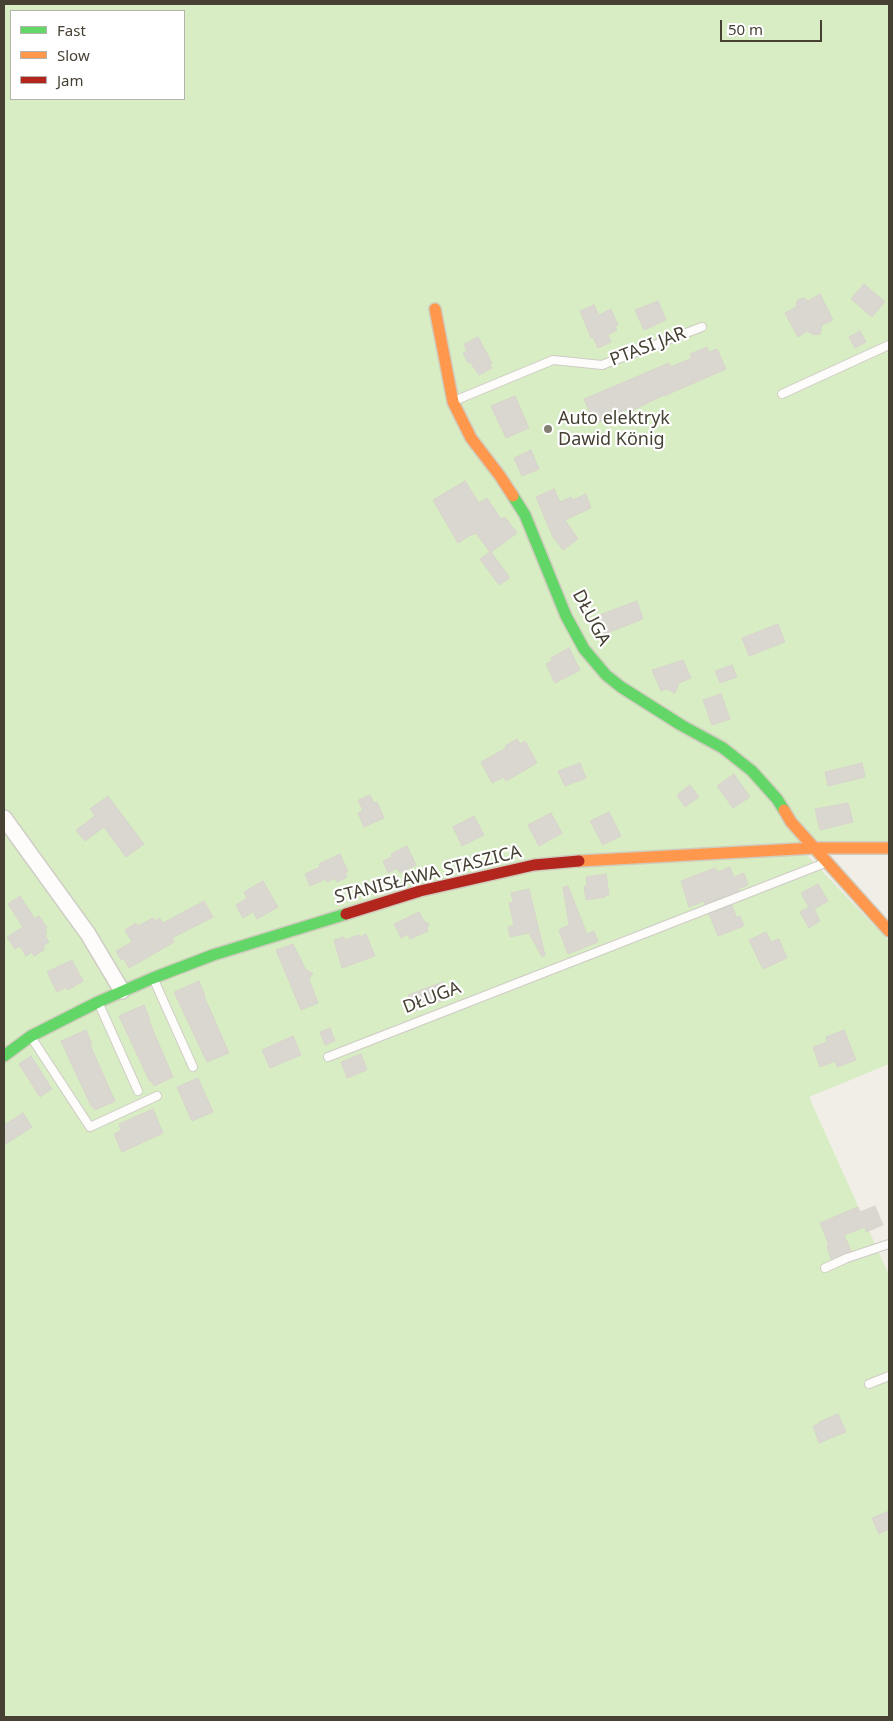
<!DOCTYPE html>
<meta charset="utf-8">
<style>
body{margin:0}
#map{position:relative;width:893px;height:1721px;overflow:hidden;background:#f0eee6;font-family:"Noto Sans",sans-serif}
canvas{display:block}
.frame{position:absolute;inset:0;border:5px solid #464133;pointer-events:none}
.legend{position:absolute;left:10px;top:10px;width:175px;height:90px;box-sizing:border-box;background:#fff;border:1px solid #b5b3ad;margin:0;padding:6px 9px;list-style:none;font-size:15px;color:#464133}
.legend li{display:flex;align-items:center;gap:10px;height:25px}
.legend b{width:25px;border:1px solid #b5b3ad}
.scale{position:absolute;left:720px;top:20px;width:102px;height:22px;box-sizing:border-box;border:2px solid #464133;border-top:0;padding-left:6px;font-size:15px;line-height:18px;white-space:nowrap;color:#464133;-webkit-text-stroke:4px #fff;paint-order:stroke}
</style>
<div id="map">
<canvas width="893" height="1721"></canvas>
<div class="frame"></div>
<ul class="legend">
<li><b style="height:6px;background:#63d668"></b>Fast</li>
<li><b style="height:6px;background:#ff974d"></b>Slow</li>
<li><b style="height:6px;background:#b3261e"></b>Jam</li>
</ul>
<div class="scale">50 m</div>
</div>
<script>
const context = document.querySelector('canvas').getContext('2d');
context.lineJoin = 'round';
function fill(path, color) {
  context.fillStyle = color;
  context.fill(path, 'evenodd');
}
function shape(rows) {
  const path = new Path2D();
  for (const r of rows) {
    path.moveTo(r[0], r[1]);
    for (let i = 2; i < r.length; i += 2) path.lineTo(r[i], r[i + 1]);
  }
  return path;
}
function strokePath(path, color, width, dash) {
  context.strokeStyle = color;
  context.lineWidth = width;
  context.lineCap = dash ? 'butt' : 'round';
  context.setLineDash(dash || []);
  context.stroke(path);
}
function drawText(font, color, halo, rows, align = 'center') {
  context.font = font + ' "Noto Sans",sans-serif';
  context.lineWidth = 4.5;
  context.setLineDash([]);
  context.textBaseline = 'middle';
  context.strokeStyle = halo;
  context.fillStyle = color;
  for (const [text, x, y, turn = 0] of rows) {
    context.save();
    context.translate(x, y);
    context.rotate((+turn || 0) * Math.PI / 180);
    context.textAlign = isNaN(turn) ? turn : align;
    if (halo) context.strokeText(text, 0, 0);
    context.fillText(text, 0, 0);
    context.restore();
  }
}
const green = shape([
 [4,4,889,4,889,842,797,845,889,941,889,1064,809,1097,889,1275,889,1717,4,1717],
 [11,11,184,11,184,99,11,99]
]);
const building = shape([
 [864,284,885,302,872,317,851,299,864,284],
 [820,294,833,320,822,325,820,334,814,335,807,331,798,337,785,313,796,307,797,301,800,299,805,298,808,301,820,294],
 [658,301,666,320,644,330,635,310,658,301],
 [594,305,599,315,611,309,618,325,615,326,617,330,608,335,611,342,598,348,593,337,591,338,580,311,594,305],
 [860,331,866,342,855,348,849,337,860,331],
 [478,337,492,363,490,364,492,368,479,375,470,362,468,363,463,353,467,351,464,344,478,337],
 [707,347,709,352,717,349,726,369,664,396,664,395,631,411,629,408,595,424,584,399,669,363,671,367,692,358,690,354,707,347],
 [515,396,529,428,506,438,491,406,515,396],
 [531,450,539,469,522,476,514,458,531,450],
 [465,481,479,503,487,498,501,519,505,517,517,533,491,552,510,578,499,585,480,559,490,552,476,533,473,535,472,534,458,543,433,500,465,481],
 [554,489,560,502,571,497,572,500,586,494,591,508,565,520,578,539,563,550,553,537,536,497,554,489],
 [637,601,643,619,602,635,594,617,637,601],
 [778,624,785,642,749,656,742,638,778,624],
 [569,648,580,670,555,683,546,664,552,661,551,658,569,648],
 [683,660,691,678,679,683,675,693,666,689,661,691,652,670,683,660],
 [732,665,737,677,720,683,715,671,732,665],
 [721,694,730,719,712,725,703,700,721,694],
 [517,739,520,744,525,741,537,763,506,781,504,777,492,783,481,762,506,748,505,746,517,739],
 [580,763,586,778,565,786,558,771,580,763],
 [862,763,865,777,828,786,825,772,862,763],
 [734,774,750,797,733,808,717,786,734,774],
 [690,785,699,797,685,807,677,795,690,785],
 [370,795,374,803,377,802,384,818,364,827,358,813,363,810,358,800,370,795],
 [108,796,144,844,126,857,104,827,85,841,76,830,95,816,90,809,108,796],
 [848,803,853,822,820,830,815,809,848,803],
 [609,812,621,836,603,845,590,821,609,812],
 [551,813,562,833,539,846,528,825,551,813],
 [474,816,484,835,462,846,453,827,474,816],
 [407,846,416,865,400,873,397,868,388,873,383,861,392,857,391,854,407,846],
 [340,854,348,872,345,873,347,877,337,882,335,878,327,882,326,879,310,886,305,874,320,867,319,864,340,854],
 [730,867,734,877,744,873,748,885,738,889,739,891,705,904,704,901,689,907,681,881,715,868,718,872,730,867],
 [606,874,609,895,605,895,605,897,586,900,584,886,587,886,586,877,606,874],
 [263,881,278,907,257,919,253,912,243,918,236,905,247,898,244,892,263,881],
 [818,884,828,901,814,909,820,921,809,928,800,912,809,907,801,893,818,884],
 [568,886,587,934,594,931,598,942,568,954,559,930,569,925,563,887,568,886],
 [529,889,545,955,542,957,529,933,510,937,508,927,514,925,509,903,513,902,511,893,529,889],
 [20,896,35,919,39,916,47,928,45,929,47,933,45,935,49,942,44,945,44,950,34,956,32,952,26,956,20,946,15,949,7,937,23,927,8,904,20,896],
 [204,901,213,917,172,938,174,942,129,968,124,959,121,960,116,951,132,942,125,930,136,923,138,926,153,918,154,921,160,918,163,923,204,901],
 [732,905,736,917,740,916,744,926,718,936,709,914,732,905],
 [419,912,424,921,429,924,427,928,428,931,410,939,408,934,401,938,394,924,419,912],
 [766,932,771,942,779,939,787,958,763,969,749,940,766,932],
 [366,934,375,956,342,968,334,940,344,937,345,940,359,935,360,937,366,934],
 [293,944,306,970,313,973,309,979,318,1003,301,1010,276,950,293,944],
 [72,960,83,981,68,990,66,987,57,992,47,972,72,960],
 [199,981,205,996,204,996,229,1053,207,1062,174,992,199,981],
 [443,982,449,998,414,1011,408,995,443,982],
 [144,1005,150,1020,149,1021,173,1077,154,1086,152,1081,150,1082,119,1016,144,1005],
 [330,1028,335,1041,325,1045,320,1032,330,1028],
 [86,1030,92,1044,90,1045,115,1101,95,1110,93,1106,91,1106,61,1041,86,1030],
 [844,1030,856,1060,837,1067,835,1061,820,1067,813,1047,827,1042,826,1037,844,1030],
 [293,1036,301,1055,270,1068,262,1050,293,1036],
 [361,1054,367,1070,347,1078,341,1062,361,1054],
 [31,1056,52,1089,40,1097,19,1064,31,1056],
 [198,1078,213,1112,192,1121,177,1087,198,1078],
 [153,1109,163,1133,122,1152,114,1134,121,1130,119,1124,153,1109],
 [23,1113,32,1127,4,1145,4,1125,23,1113],
 [875,1206,883,1225,866,1232,865,1227,844,1235,851,1251,831,1259,827,1246,829,1245,820,1223,858,1207,860,1212,875,1206],
 [838,1414,846,1432,819,1443,813,1426,820,1423,819,1422,838,1414],
 [889,1511,889,1529,879,1534,872,1518,889,1511]
]);
const lane = shape([
 [782,394,889,345],
 [454,401,553,360,602,365,702,327],
 [154,980,193,1067],
 [99,1004,138,1091],
 [31,1037,90,1127,157,1096],
 [328,1057,825,863],
 [825,1268,847,1258,889,1244],
 [869,1384,889,1376]
]);
const street = shape([
 [4,818,88,934,122,991]
]);
const fast = shape([
 [513,496,525,515,566,616,584,649,606,675,621,687,681,725,723,748,752,771,777,799,784,810],
 [4,1056,31,1036,98,1002,153,978,213,955,346,914]
]);
const slow = shape([
 [435,309,453,402,471,438,500,476,513,496],
 [784,810,791,822,889,931],
 [579,861,815,848,889,848]
]);
const jam = shape([
 [346,914,420,891,534,865,579,861]
]);
const markers = [
 [548,429,5,"#827e72"]
];
const streetNames = [
 ["PTASI JAR",648,347,-21],
 ["DŁUGA",591,618,62],
 ["STANISŁAWA STASZICA",428,875,-14],
 ["DŁUGA",432,998,-21]
];
const poiNames = [
 ["Auto elektryk",558,419],
 ["Dawid König",558,440]
];
fill(green, '#d8edc4');
fill(building, '#d9d7cf');
strokePath(building, '#d8d5cc', 1);
strokePath(lane, '#ceccc4', 10);
strokePath(street, '#ceccc4', 18);
strokePath(fast, '#d0ccbd', 14);
strokePath(slow, '#d0ccbd', 14);
strokePath(jam, '#d0ccbd', 14);
strokePath(lane, '#fdfcfb', 8);
strokePath(street, '#fdfcfb', 15);
strokePath(fast, '#63d668', 11);
strokePath(slow, '#ff974d', 11);
strokePath(jam, '#b3261e', 11);
for (const [x, y, r, color] of markers) {
  const dot = new Path2D();
  dot.arc(x, y, r, 0, 2 * Math.PI);
  context.fillStyle = color;
  context.fill(dot);
  strokePath(dot, '#fff', 2);
}
drawText('18px', '#464133', '#fff', streetNames);
drawText('18px', '#464133', '#fff', poiNames, 'left');
</script>
